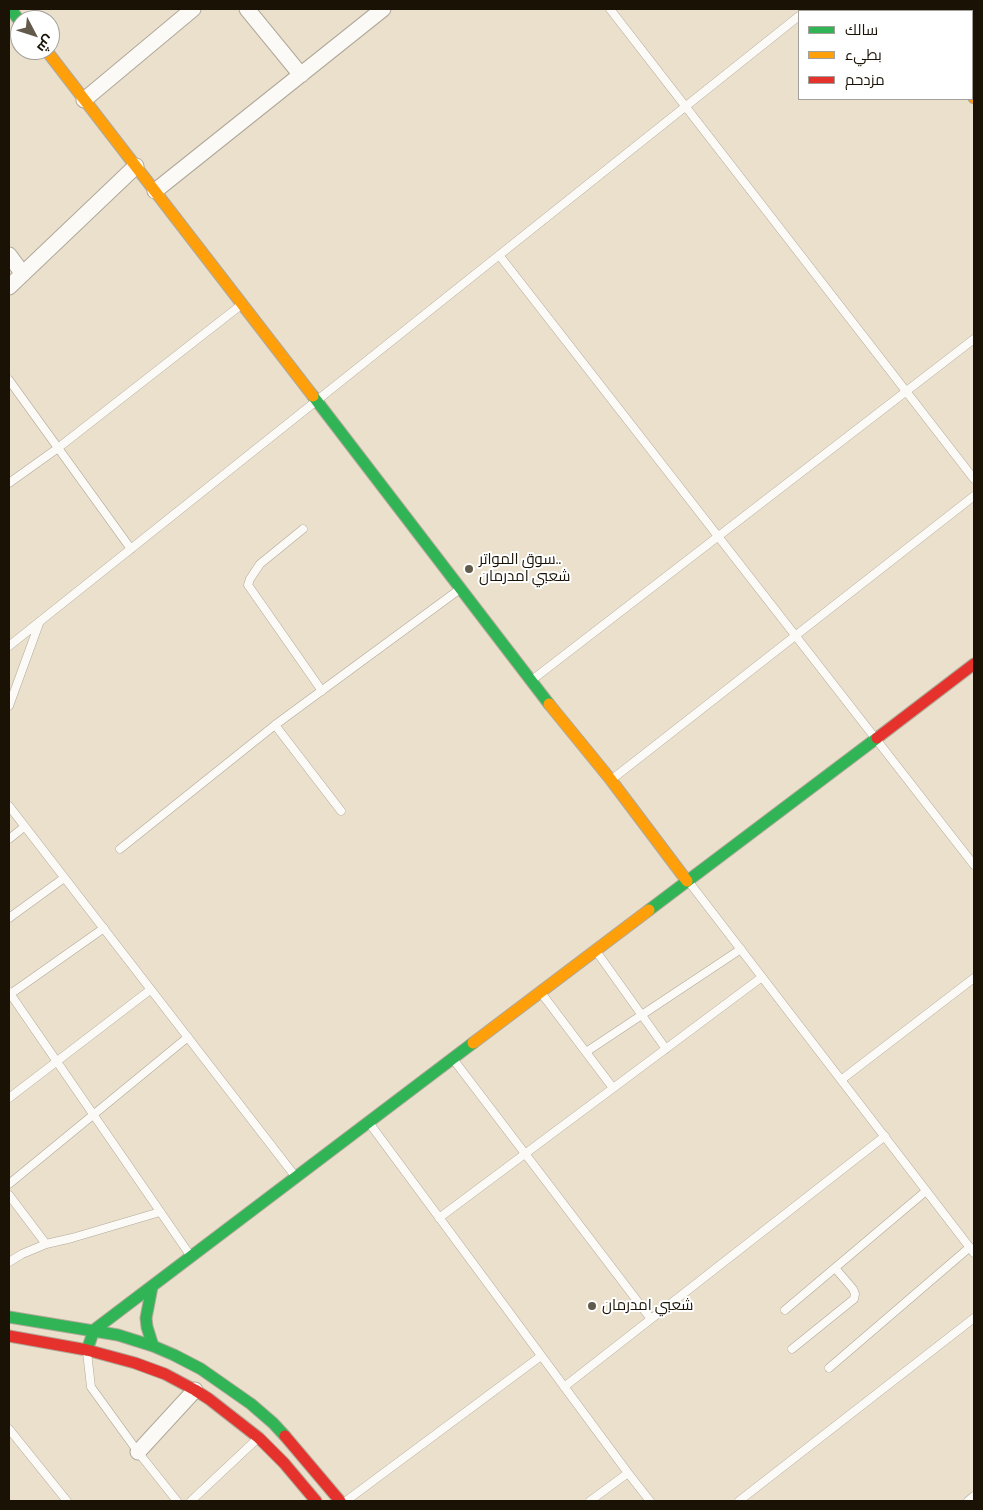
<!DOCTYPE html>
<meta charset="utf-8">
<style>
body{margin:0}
#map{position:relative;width:983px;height:1510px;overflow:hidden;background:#eae0cc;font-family:"PT Sans Narrow",Cairo,sans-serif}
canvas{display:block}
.frame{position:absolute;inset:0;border:10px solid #191205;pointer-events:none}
.legend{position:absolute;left:798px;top:10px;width:175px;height:90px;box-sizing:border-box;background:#fff;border:1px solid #a3a09b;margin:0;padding:6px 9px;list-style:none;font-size:15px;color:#191205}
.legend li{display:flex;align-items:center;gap:10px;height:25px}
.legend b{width:25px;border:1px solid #a3a09b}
.north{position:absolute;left:10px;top:10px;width:50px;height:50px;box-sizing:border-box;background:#fff;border:1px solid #a3a09b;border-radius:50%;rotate:130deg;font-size:14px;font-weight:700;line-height:20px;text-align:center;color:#191205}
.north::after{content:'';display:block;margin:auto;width:18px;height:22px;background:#625a4b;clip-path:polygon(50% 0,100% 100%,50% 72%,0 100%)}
</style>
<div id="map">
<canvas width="983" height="1510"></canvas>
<div class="frame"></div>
<ul class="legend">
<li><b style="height:6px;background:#30b455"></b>سالك</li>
<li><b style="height:6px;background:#ff9f0a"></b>بطيء</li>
<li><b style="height:6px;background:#e5322d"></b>مزدحم</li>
</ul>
<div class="north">ش</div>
</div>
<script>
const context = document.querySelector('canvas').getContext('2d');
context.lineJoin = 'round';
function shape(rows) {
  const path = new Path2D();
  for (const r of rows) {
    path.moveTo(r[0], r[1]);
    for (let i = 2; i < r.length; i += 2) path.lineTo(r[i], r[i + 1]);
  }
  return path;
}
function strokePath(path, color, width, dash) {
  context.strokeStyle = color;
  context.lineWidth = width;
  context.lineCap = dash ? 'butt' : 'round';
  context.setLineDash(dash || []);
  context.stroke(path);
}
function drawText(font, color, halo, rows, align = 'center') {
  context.font = font + ' "PT Sans Narrow",Cairo,sans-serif';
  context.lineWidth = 4;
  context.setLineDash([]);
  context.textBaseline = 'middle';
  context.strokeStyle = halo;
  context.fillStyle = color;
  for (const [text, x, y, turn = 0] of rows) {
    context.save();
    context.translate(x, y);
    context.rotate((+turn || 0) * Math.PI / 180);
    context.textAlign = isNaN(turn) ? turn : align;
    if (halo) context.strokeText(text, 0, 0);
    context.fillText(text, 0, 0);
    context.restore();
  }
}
const lane = shape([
 [610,9,974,479],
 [805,11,808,9],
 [499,255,974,865],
 [9,380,131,549],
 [9,483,58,448,241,305],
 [303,529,260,564,250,579,248,585,322,691],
 [9,646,799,16],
 [532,680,974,339],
 [9,706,40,621],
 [275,725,341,811],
 [611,780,974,496],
 [9,806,295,1176],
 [9,839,24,827],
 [120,849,275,725,460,589],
 [689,882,974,1253],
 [9,918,64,878],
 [596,951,666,1049],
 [9,992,190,1255],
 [542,994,613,1088],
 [9,995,104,928],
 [586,1052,741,949],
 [453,1059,651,1319],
 [841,1080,974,978],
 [9,1098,150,990],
 [370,1124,628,1473,650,1501],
 [9,1184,188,1037],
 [9,1195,46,1244],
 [439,1218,762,977],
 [9,1262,22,1254,46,1244,72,1238,160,1212],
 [785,1310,926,1191],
 [792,1349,854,1299,855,1294,853,1289,835,1268],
 [87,1352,91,1387,138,1452,177,1501],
 [829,1368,970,1247],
 [564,1387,885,1136],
 [9,1429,67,1501],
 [191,1501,257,1439],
 [346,1501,541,1356],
 [590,1501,628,1473],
 [739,1501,974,1318],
 [968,1501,974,1496]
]);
const street = shape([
 [247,9,301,75],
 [84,100,193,9],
 [155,191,383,9],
 [9,255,23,274],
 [9,287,136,166],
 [138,1452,195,1390]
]);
const fast = shape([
 [11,9,20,22],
 [313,396,549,704],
 [649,910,877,738],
 [152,1287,146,1318,147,1327,153,1346],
 [9,1317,118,1335,153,1346,174,1355,201,1369,251,1404,273,1423,285,1436],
 [87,1350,94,1330,473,1043]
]);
const slow = shape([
 [904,9,906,11],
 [46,50,313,396],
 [972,95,974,98],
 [549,704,611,780,687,881],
 [473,1043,649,910]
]);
const jam = shape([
 [877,738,974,664],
 [9,1336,87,1350,135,1363,165,1374,195,1390,209,1399,259,1438,284,1463,316,1501],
 [285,1436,340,1501]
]);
const markers = [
 [469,569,5,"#625a4b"],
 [592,1306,5,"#625a4b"]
];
const poiNames = [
 ["سوق المواتر..",479,560],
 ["شعبي امدرمان",479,577],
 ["شعبي امدرمان",602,1306]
];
strokePath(lane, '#b0a899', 9);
strokePath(street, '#b0a899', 17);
strokePath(fast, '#b0a899', 13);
strokePath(slow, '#b0a899', 13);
strokePath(jam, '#b0a899', 13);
strokePath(lane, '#fcfaf7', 8);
strokePath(street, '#fcfaf7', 15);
strokePath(fast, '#30b455', 11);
strokePath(slow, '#ff9f0a', 11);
strokePath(jam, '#e5322d', 11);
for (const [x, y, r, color] of markers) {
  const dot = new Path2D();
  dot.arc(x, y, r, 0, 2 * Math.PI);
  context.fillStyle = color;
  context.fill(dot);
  strokePath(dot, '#fff', 2);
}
drawText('15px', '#191205', '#fff', poiNames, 'left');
</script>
